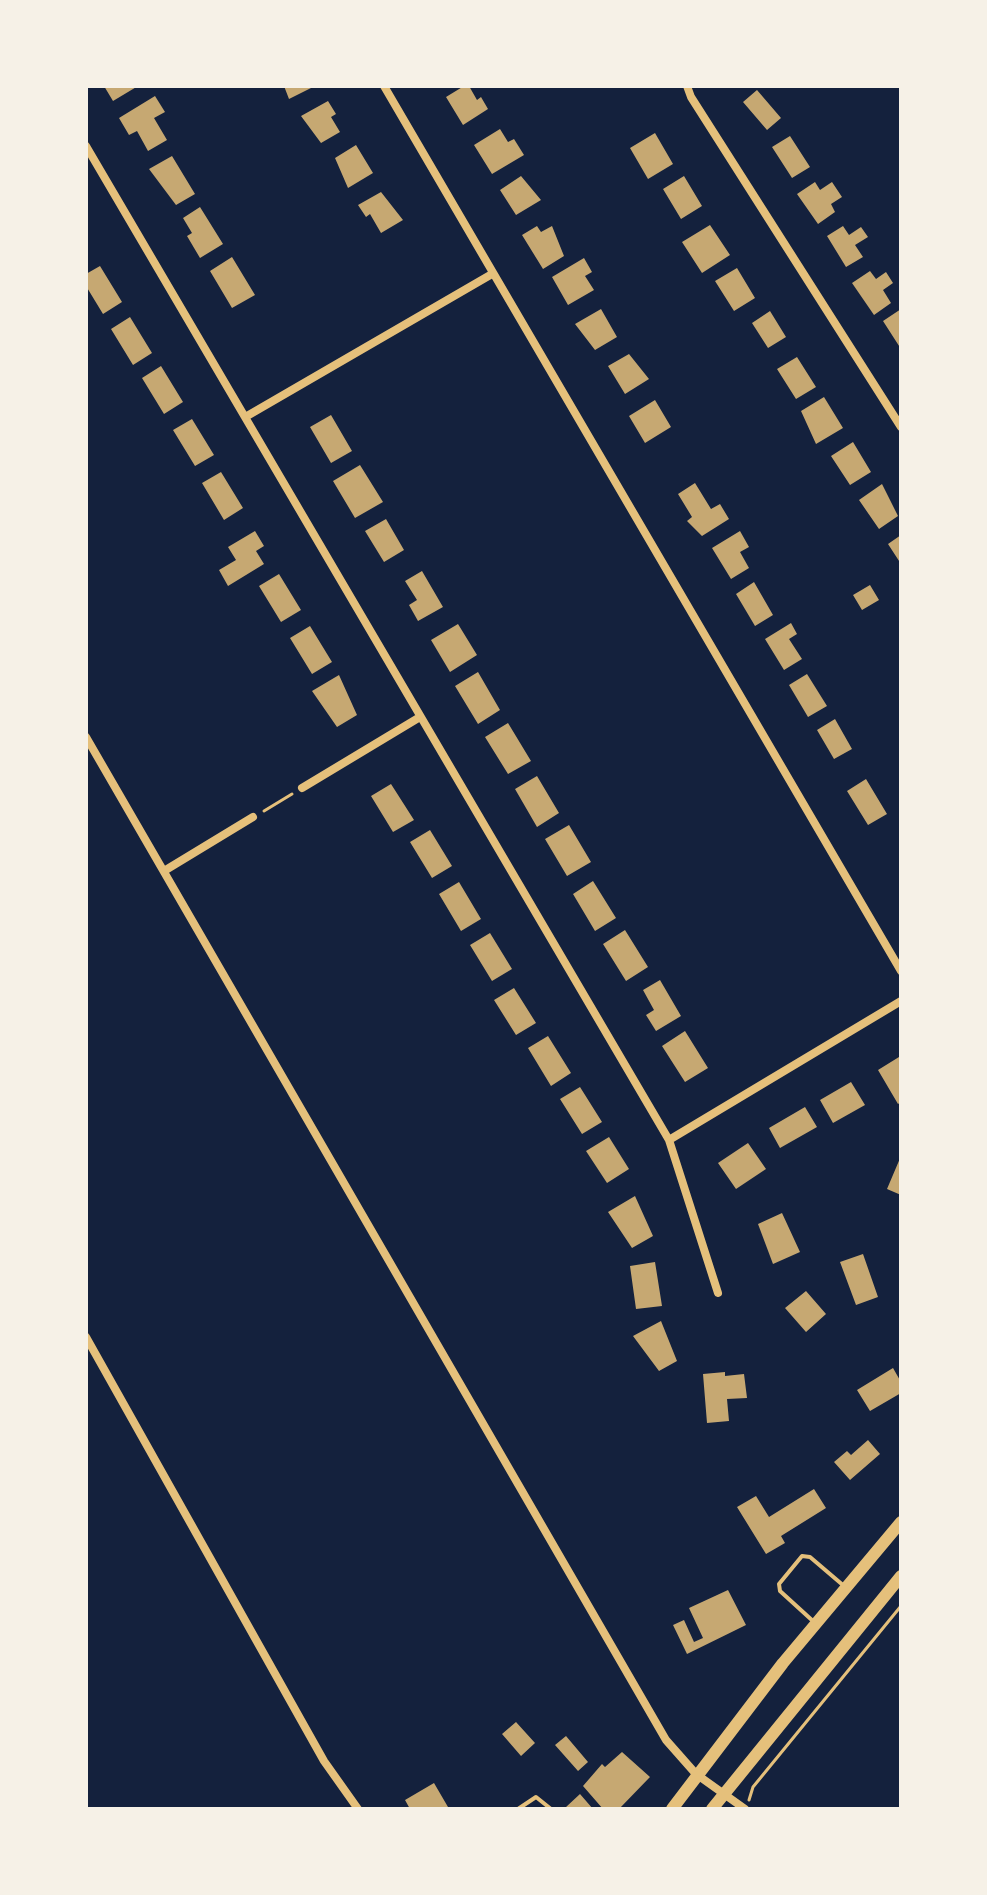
<!DOCTYPE html>
<style>
body{margin:0}
#map{position:relative;width:987px;height:1895px;overflow:hidden;background:#14213d;font-family:"Space Grotesk",sans-serif}
canvas{display:block}
.frame{position:absolute;inset:0;border:88px solid #f6f1e7;pointer-events:none}
</style>
<div id="map">
<canvas width="987" height="1895"></canvas>
<div class="frame"></div>
</div>
<script>
const context = document.querySelector('canvas').getContext('2d');
context.lineJoin = 'round';
function fill(path, color) {
  context.fillStyle = color;
  context.fill(path, 'evenodd');
}
function shape(rows) {
  const path = new Path2D();
  for (const r of rows) {
    path.moveTo(r[0], r[1]);
    for (let i = 2; i < r.length; i += 2) path.lineTo(r[i], r[i + 1]);
  }
  return path;
}
function strokePath(path, color, width, dash) {
  context.strokeStyle = color;
  context.lineWidth = width;
  context.lineCap = dash ? 'butt' : 'round';
  context.setLineDash(dash || []);
  context.stroke(path);
}
const building = shape([
 [104,86,138,86,113,101],
 [284,86,315,86,289,99],
 [464,86,469,86,477,100,481,97,488,109,463,125,446,97],
 [757,90,781,118,767,130,743,102],
 [155,96,165,112,154,118,167,140,148,151,137,131,129,135,119,118],
 [328,101,336,114,331,117,340,132,321,143,301,116],
 [500,129,508,142,514,139,524,155,492,174,474,145],
 [655,133,673,164,648,179,630,148],
 [790,136,810,167,792,178,772,147],
 [356,145,373,173,348,188,335,158],
 [172,156,195,194,176,205,149,169],
 [521,176,541,200,516,215,500,190],
 [684,176,702,206,681,219,663,189],
 [815,182,820,190,832,182,842,197,831,204,835,212,818,224,797,194],
 [381,192,403,220,381,233,370,214,366,217,358,205],
 [200,207,223,244,200,258,187,236,192,233,183,218],
 [710,225,730,255,702,273,682,242],
 [537,226,541,232,552,226,564,256,543,269,522,235],
 [843,226,849,235,861,227,868,237,855,245,863,257,846,267,827,236],
 [232,257,255,295,232,308,210,271],
 [584,258,592,272,585,276,594,290,568,305,552,277],
 [100,266,122,302,103,314,86,286,86,274],
 [737,268,755,298,734,311,715,281],
 [870,271,876,279,886,272,893,283,883,290,891,303,874,315,852,283],
 [601,309,617,337,595,350,575,324],
 [901,309,901,349,883,321],
 [770,311,786,337,768,348,752,323],
 [130,317,152,353,133,365,111,329],
 [629,354,649,379,625,394,608,366],
 [797,357,816,387,796,399,777,369],
 [161,366,183,402,164,414,142,378],
 [824,397,843,428,816,444,801,411],
 [655,400,671,427,645,443,629,416],
 [331,415,352,451,331,463,310,427],
 [192,419,214,455,195,466,173,430],
 [853,442,871,472,850,485,831,456],
 [360,465,383,502,355,518,333,481],
 [221,472,243,508,224,520,202,483],
 [695,483,711,509,720,504,729,519,702,536,687,521,692,517,678,494],
 [882,484,898,516,879,529,859,500],
 [386,519,404,550,384,562,365,531],
 [255,531,264,546,256,551,264,564,228,586,219,570,236,560,228,547],
 [740,531,749,547,740,552,749,568,731,579,712,548],
 [901,535,901,564,888,544],
 [422,571,443,607,418,621,409,605,417,600,405,581],
 [279,574,301,610,281,622,259,586],
 [754,582,773,615,755,626,736,594],
 [870,585,879,600,862,610,853,595],
 [791,623,797,634,789,639,802,659,784,670,765,639],
 [458,624,477,655,450,672,431,640],
 [310,626,332,662,312,674,290,638],
 [478,672,500,710,478,724,455,686],
 [807,674,827,706,808,717,789,685],
 [339,675,357,715,337,727,312,691],
 [835,719,852,749,834,759,817,730],
 [508,723,531,761,508,774,485,737],
 [537,776,559,813,537,827,515,789],
 [866,779,887,814,868,825,847,791],
 [391,784,414,820,393,832,371,796],
 [569,825,591,862,567,876,545,839],
 [430,830,452,866,432,878,410,842],
 [593,881,616,918,595,931,573,894],
 [459,882,481,919,461,931,439,894],
 [625,930,648,967,626,981,603,944],
 [490,933,512,969,492,981,470,945],
 [660,980,681,1016,656,1031,646,1015,654,1010,643,990],
 [514,988,536,1023,516,1035,494,1000],
 [685,1031,708,1068,685,1082,662,1046],
 [548,1036,571,1073,551,1086,528,1048],
 [899,1057,901,1102,898,1104,878,1070],
 [851,1082,865,1105,833,1123,820,1100],
 [580,1087,602,1122,582,1134,560,1099],
 [805,1107,817,1127,780,1148,769,1128],
 [609,1137,629,1169,607,1183,586,1151],
 [748,1143,766,1169,736,1189,718,1163],
 [901,1156,901,1195,887,1189],
 [635,1196,653,1236,632,1248,608,1212],
 [782,1213,800,1252,773,1264,758,1224],
 [863,1254,878,1297,856,1305,840,1262],
 [655,1262,662,1306,636,1309,630,1266],
 [806,1291,826,1314,806,1332,785,1308],
 [661,1321,677,1361,659,1371,633,1336],
 [893,1368,901,1382,901,1393,870,1411,857,1390],
 [725,1372,725,1376,744,1374,747,1398,727,1399,729,1421,707,1423,703,1374],
 [868,1440,880,1454,850,1480,834,1462,847,1451,851,1455],
 [814,1489,826,1508,781,1536,785,1543,766,1554,737,1507,756,1496,769,1517],
 [728,1590,746,1625,687,1654,673,1625,684,1620,694,1642,703,1638,689,1608],
 [516,1722,535,1743,521,1756,502,1734],
 [566,1736,588,1762,578,1771,555,1745],
 [622,1752,650,1777,619,1809,603,1809,583,1786,602,1764,605,1767],
 [434,1783,448,1807,410,1809,405,1800],
 [580,1794,593,1809,568,1809,566,1807]
]);
const path = shape([
 [264,811,292,794],
 [749,1800,753,1787,901,1606]
]);
const service = shape([
 [814,1622,780,1591,779,1584,802,1556,810,1557,844,1586],
 [518,1809,536,1797,551,1809]
]);
const minor = shape([
 [384,86,901,971],
 [687,86,691,97,901,427],
 [86,146,669,1140,718,1293],
 [247,416,492,274],
 [86,737,666,1740,696,1774,745,1809],
 [302,788,420,717],
 [164,871,253,817],
 [669,1140,901,1001],
 [86,1337,324,1761,358,1809]
]);
const primary = shape([
 [672,1809,783,1663,901,1522],
 [712,1809,901,1576]
]);
fill(building, '#c6a872');
strokePath(path, '#e5c07b', 3);
strokePath(service, '#e5c07b', 4);
strokePath(minor, '#e5c07b', 8);
strokePath(primary, '#e5c07b', 12);
</script>
